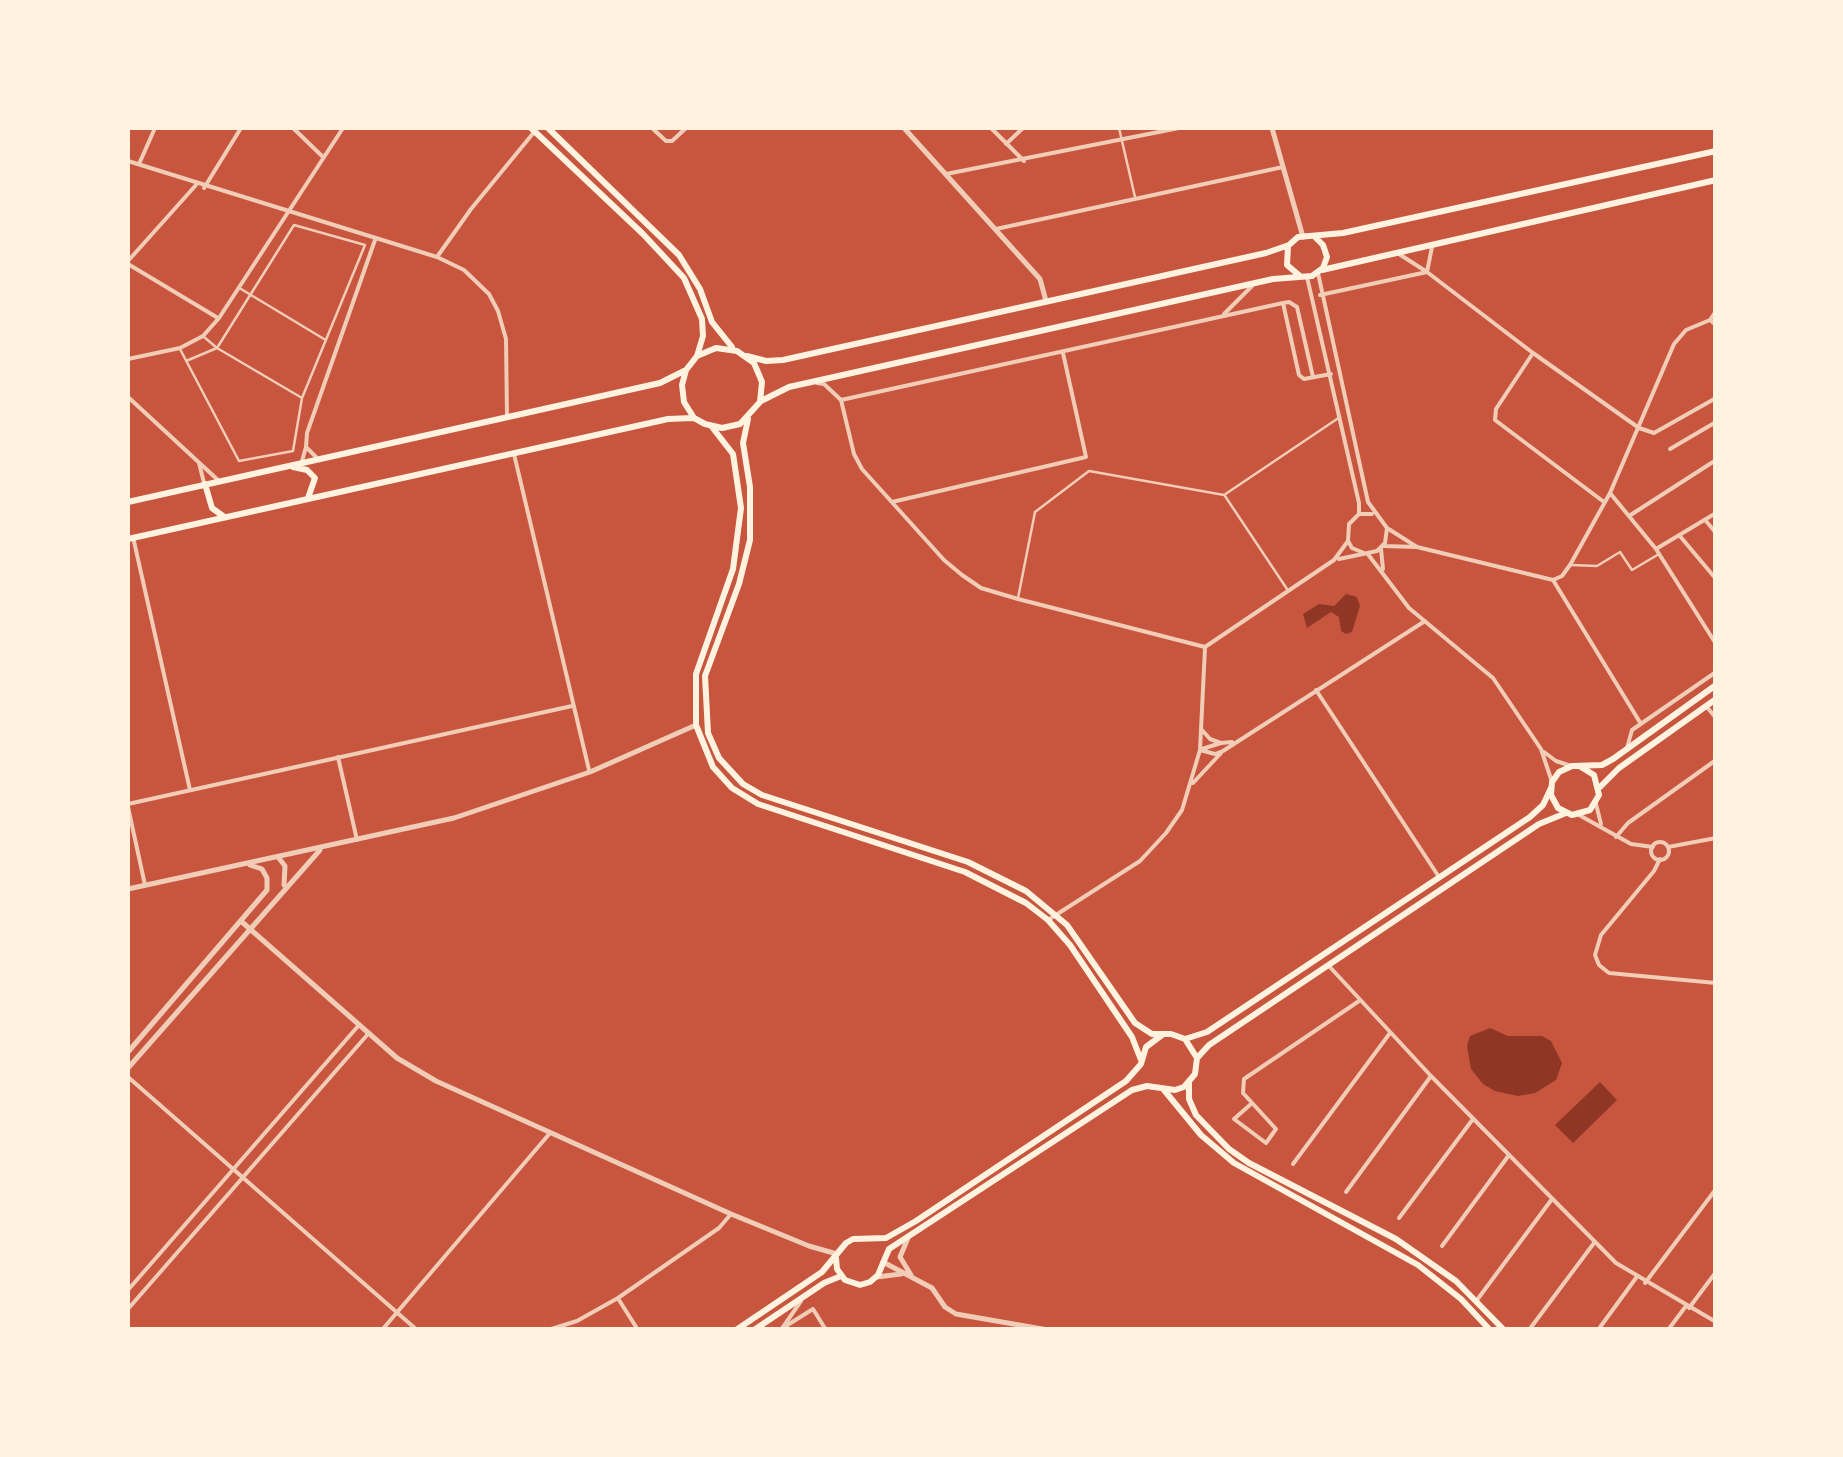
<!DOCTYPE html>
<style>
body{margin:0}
#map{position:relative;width:1843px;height:1457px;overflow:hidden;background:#c8553d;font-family:Literata,serif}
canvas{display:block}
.frame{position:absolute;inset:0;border:130px solid #fff3e0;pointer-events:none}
</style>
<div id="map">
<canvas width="1843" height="1457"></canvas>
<div class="frame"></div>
</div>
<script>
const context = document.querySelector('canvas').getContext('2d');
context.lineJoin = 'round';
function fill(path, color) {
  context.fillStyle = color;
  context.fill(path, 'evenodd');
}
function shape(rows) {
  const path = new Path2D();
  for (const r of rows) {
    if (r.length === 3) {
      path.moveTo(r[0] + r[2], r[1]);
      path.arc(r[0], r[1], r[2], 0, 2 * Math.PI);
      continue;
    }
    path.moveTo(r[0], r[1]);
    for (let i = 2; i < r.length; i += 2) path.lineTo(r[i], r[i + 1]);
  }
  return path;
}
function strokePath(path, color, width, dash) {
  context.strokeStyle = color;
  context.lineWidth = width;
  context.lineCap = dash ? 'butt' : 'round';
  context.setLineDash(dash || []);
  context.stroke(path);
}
const water = shape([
 [1346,594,1357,597,1360,606,1352,632,1346,634,1341,631,1339,617,1331,612,1307,628,1303,614,1319,604,1334,606],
 [1490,1028,1508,1036,1542,1036,1551,1041,1562,1063,1556,1080,1535,1093,1518,1096,1495,1091,1483,1084,1471,1069,1467,1046,1470,1036],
 [1600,1082,1617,1100,1573,1143,1555,1125]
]);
const service = shape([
 [241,289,324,339],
 [204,337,217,348,302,398],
 [180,349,239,461,293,451,302,398,365,245,294,225,217,348,186,361]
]);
const pedestrian = shape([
 [1119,128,1135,197],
 [1225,496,1287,589],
 [1571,565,1597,566,1620,552,1632,570,1659,554],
 [1018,598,1035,512,1089,471,1224,495,1340,417]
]);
const minor = shape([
 [293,128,322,156],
 [652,128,666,141,672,141,686,128],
 [991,128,1024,161],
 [1006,144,1023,128],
 [128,161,437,257,464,270,489,294,498,311,506,339,507,417],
 [139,164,155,128],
 [946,174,1179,128],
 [204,188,241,128],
 [996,229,1283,167],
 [1399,254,1427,272,1533,353,1639,428,1654,433,1716,398],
 [437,257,471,209,535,131],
 [128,261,196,185],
 [128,264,218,318],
 [1427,272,1432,247],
 [1318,273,1368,502,1387,528,1417,547],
 [1307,277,1359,503,1359,514],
 [1320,295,1427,272],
 [1283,303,1289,302,1297,307,1313,377],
 [1716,311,1710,320,1716,325],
 [1224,314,1252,286],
 [1533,353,1496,409,1495,420,1604,502],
 [128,359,180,348,203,336,219,318,343,128],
 [817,383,824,384,841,400,854,454,862,469,944,560,962,575,981,588,1018,599,1205,647],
 [128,397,219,481],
 [841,400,1283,303,1299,375,1304,379,1331,374],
 [306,447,307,433,375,240],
 [1670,449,1716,422],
 [514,454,589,770],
 [302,461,306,447,316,457],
 [199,463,204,483],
 [1610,493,1656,549,1716,644],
 [892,502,1086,457,1063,353],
 [1629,516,1716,460],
 [1706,521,1716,533],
 [1679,535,1716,579],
 [133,537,190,790],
 [1348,541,1352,548,1364,553],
 [1383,546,1417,547,1553,580],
 [1381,549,1383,569],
 [1656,549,1716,513],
 [1367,553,1409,608,1493,678,1541,749,1552,782],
 [1339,559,1377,551,1385,543,1387,528],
 [1553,580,1562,576,1570,565,1610,493,1674,344,1686,330,1710,320],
 [1553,580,1641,724],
 [1205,647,1334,560,1348,541,1349,524,1359,514,1372,514],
 [1316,690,1439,877],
 [1706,706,1716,718],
 [1202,730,1210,739,1221,743,1232,742],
 [1627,748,1632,730,1716,672],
 [1202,749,1221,743],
 [1200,750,1215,754,1223,751,1425,621],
 [1544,752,1556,761,1571,766],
 [338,757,357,840],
 [1193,783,1221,753],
 [128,804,572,706],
 [1596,804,1601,824],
 [128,807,145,885],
 [1579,815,1631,844,1653,847],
 [1616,837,1628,823,1716,760],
 [1660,851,9],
 [1668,847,1716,838],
 [1660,859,1654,871,1601,935,1595,955,1599,965,1609,973,1716,983],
 [1048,920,1140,861,1166,833,1182,810,1200,750,1205,648],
 [1328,965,1431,1076,1616,1263,1716,1322],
 [128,1077,417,1330],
 [1251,1104,1234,1119,1266,1143,1276,1129,1243,1093,1244,1079,1359,1001],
 [1293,1164,1390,1033],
 [1346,1192,1431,1076],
 [1399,1218,1473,1119],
 [1442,1246,1509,1155],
 [1645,1283,1716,1189],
 [128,1290,359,1025],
 [619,1300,638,1330],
 [1477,1300,1552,1199],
 [1689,1308,1716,1272],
 [128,1309,368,1034],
 [786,1326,813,1309,826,1330],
 [382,1330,550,1133],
 [548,1330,577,1321,618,1298,719,1228,731,1214],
 [781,1330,801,1301],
 [1529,1330,1594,1243],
 [1598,1330,1636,1278],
 [1668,1330,1686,1306]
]);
const tertiary = shape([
 [904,128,1040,279,1046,301],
 [1272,128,1303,237],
 [278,857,285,866,284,885],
 [128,889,454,818,590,772,696,725],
 [242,922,397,1058,436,1081,731,1214,809,1246,837,1254],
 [128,1052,267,890,267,878,262,869,250,865],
 [128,1068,320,850],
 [908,1238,900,1257,911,1275],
 [883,1262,932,1288,945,1307,956,1314,1048,1330],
 [877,1277,901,1274]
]);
const primary = shape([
 [531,128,643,234,684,278,702,319,703,336,697,356],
 [548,128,679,255,700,289,712,322,732,347],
 [1288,246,1287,265,1300,276],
 [1322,270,1716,180],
 [747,356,766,361,783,360,1266,253,1289,245,1298,237,1343,233,1716,151],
 [761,401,789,387,1273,279,1312,276,1323,268,1327,257,1323,245,1315,237],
 [748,419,743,443,750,487,750,540,739,584,705,676,708,733,719,758,743,784,762,795,968,862,1026,891,1067,925,1135,1023,1152,1034,1171,1034,1185,1039,1197,1058,1195,1074,1184,1087,1175,1090,1147,1086,1132,1090,889,1249,878,1275,870,1282,860,1285,845,1280,837,1269,836,1258],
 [712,427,733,454,741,508,733,569,696,674,696,725,713,767,732,788,758,804,965,872,1026,903,1048,920,1070,945,1132,1037,1141,1060],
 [293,467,307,470,315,478,308,498],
 [205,484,212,508,223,516],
 [128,502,660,383,686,370,697,356,716,348,737,351,754,363,762,382,760,402,740,424,722,428,705,424,694,418,684,402,682,385,686,370],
 [128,539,668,419,693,418],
 [1581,767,1594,775,1599,795,1590,810,1572,815,1558,808,1551,795,1552,782,1559,772,1572,766,1602,765,1613,759,1716,685],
 [1600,787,1619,768,1716,699],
 [1185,1039,1207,1032,1530,817,1543,805,1551,788],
 [1198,1057,1209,1045,1539,824,1566,813],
 [1189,1083,1189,1099,1196,1115,1229,1149,1249,1163,1396,1239,1456,1281,1504,1330],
 [1164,1090,1201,1135,1234,1163,1418,1265,1461,1299,1490,1330],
 [736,1330,822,1272,846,1243,853,1239,886,1238,916,1221,1126,1081,1141,1064,1146,1047,1162,1035],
 [754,1330,824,1283,841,1276]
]);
fill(water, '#8f3625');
strokePath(service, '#f1ccb7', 2.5);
strokePath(pedestrian, '#f1ccb7', 2.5);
strokePath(minor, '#f1ccb7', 4);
strokePath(tertiary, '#f1ccb7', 5);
strokePath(primary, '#fff3e0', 6);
</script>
